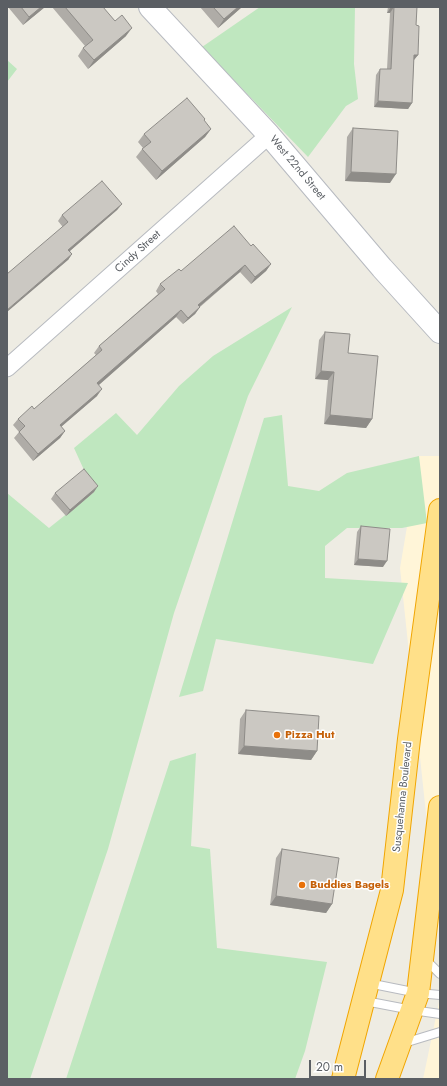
<!DOCTYPE html>
<style>
body{margin:0}
#map{position:relative;width:447px;height:1086px;overflow:hidden;background:#eeece3;font-family:Jost,sans-serif}
canvas{display:block}
.frame{position:absolute;inset:0;border:8px solid #5b5f64;pointer-events:none}
.scale{position:absolute;left:309px;top:1060px;width:57px;height:18px;box-sizing:border-box;border:2px solid #5b5f64;border-top:0;padding-left:5px;font-size:12px;line-height:14px;white-space:nowrap;color:#5b5f64;-webkit-text-stroke:3px #fff;paint-order:stroke}
</style>
<div id="map">
<canvas width="447" height="1086"></canvas>
<div class="frame"></div>
<div class="scale">20 m</div>
</div>
<script>
const context = document.querySelector('canvas').getContext('2d');
context.lineJoin = 'round';
function fill(path, color) {
  context.fillStyle = color;
  context.fill(path, 'evenodd');
}
function shape(rows) {
  const path = new Path2D();
  for (const r of rows) {
    path.moveTo(r[0], r[1]);
    for (let i = 2; i < r.length; i += 2) path.lineTo(r[i], r[i + 1]);
  }
  return path;
}
function strokePath(path, color, width, dash) {
  context.strokeStyle = color;
  context.lineWidth = width;
  context.lineCap = dash ? 'butt' : 'round';
  context.setLineDash(dash || []);
  context.stroke(path);
}
function drawText(font, color, halo, rows, align = 'center') {
  context.font = font + ' Jost,sans-serif';
  context.lineWidth = 3;
  context.setLineDash([]);
  context.textBaseline = 'middle';
  context.strokeStyle = halo;
  context.fillStyle = color;
  for (const [text, x, y, turn = 0] of rows) {
    context.save();
    context.translate(x, y);
    context.rotate((+turn || 0) * Math.PI / 180);
    context.textAlign = isNaN(turn) ? turn : align;
    if (halo) context.strokeText(text, 0, 0);
    context.fillText(text, 0, 0);
    context.restore();
  }
}
const commercial = shape([
 [419,456,440,456,440,946,400,568],
 [440,997,440,1079,423,1079,427,1060]
]);
const green = shape([
 [260,7,355,7,354,64,358,99,346,106,308,157,202,47],
 [7,60,17,69,7,82],
 [292,307,248,396,174,613,108,849,30,1079,7,1079,7,493,49,528,94,492,74,448,116,413,137,435,179,386,213,356],
 [282,415,288,486,319,491,347,473,419,456,427,523,402,528,347,528,325,546,325,578,408,583,373,664,216,639,203,691,179,697,264,418],
 [196,753,191,846,210,849,217,948,327,962,305,1051,295,1079,66,1079,170,761]
]);
const lane = shape([
 [425,959,440,974],
 [368,983,418,993,440,995],
 [365,1001,412,1010,440,1014],
 [404,1043,440,1032]
]);
const street = shape([
 [7,368,269,135]
]);
const secondary = shape([
 [150,7,269,135,382,268,440,332]
]);
const highway = shape([
 [343,1079,392,890,409,739,440,510],
 [387,1079,418,993,440,807]
]);
const wall = shape([
 [8,7,45,7,23,25],
 [52,7,103,7,126,36,88,69,78,56,83,48,85,46],
 [200,7,242,7,218,28],
 [388,7,417,7,416,25,418,55,414,60,412,103,408,109,374,107,376,75,380,69,387,69,390,13,387,13],
 [204,121,211,129,205,137,156,180,136,157,143,148,138,142,144,134],
 [353,128,390,183,345,181,347,137],
 [122,204,117,210,70,251,72,254,68,260,62,226,58,221,62,215],
 [251,246,271,264,266,271,251,284,240,272,200,307,195,314,183,324,176,317,99,385,97,396,61,427,65,431,60,438,33,461,14,438,19,432,13,425,18,419,34,409,96,355,94,353,99,346,158,294,156,291,160,284,181,271],
 [325,332,348,353,372,419,366,428,324,424,328,380,315,379,319,340],
 [94,492,66,516,51,499,55,493],
 [361,526,383,567,354,565,357,532],
 [246,710,317,751,311,760,238,754,240,719],
 [282,849,332,904,326,913,270,905,276,858]
]);
const shadedWall = shape([
 [41,7,45,7,23,25,29,17],
 [238,7,242,7,218,28,224,19],
 [391,7,394,7,390,13,387,13],
 [132,28,126,36,88,69,94,60],
 [414,55,418,55,413,61],
 [378,101,412,103,408,109,374,107],
 [211,129,205,137,156,180,162,171],
 [351,172,396,174,390,183,345,181],
 [122,204,117,210,64,256,68,250],
 [72,254,68,260,7,312,7,310],
 [271,264,266,271,251,284,255,277],
 [245,265,240,272,193,312,198,305],
 [200,307,195,314,183,324,188,318],
 [181,310,176,317,93,390,97,383],
 [321,371,334,372,328,380,315,379],
 [102,389,97,396,55,432,60,425],
 [330,415,372,419,366,428,324,424],
 [65,431,60,438,33,461,38,454],
 [98,486,94,492,66,516,70,510],
 [358,559,387,561,383,567,354,565],
 [244,746,317,751,311,760,238,754],
 [276,896,332,904,326,913,270,905]
]);
const building = shape([
 [21,7,41,7,29,17,21,7],
 [65,7,103,7,115,21,122,15,132,28,94,60,83,48,93,40,65,7],
 [213,7,238,7,224,19,213,7],
 [394,7,417,7,416,25,419,26,418,55,414,55,412,103,378,101,380,69,391,69,394,7],
 [187,98,205,119,204,120,211,129,162,171,142,149,151,142,144,134,187,98],
 [353,128,398,131,396,174,351,172,353,128],
 [102,181,122,204,68,250,72,254,7,310,7,274,68,222,62,215,102,181],
 [234,226,251,246,253,244,271,264,255,277,245,265,198,305,200,307,188,318,181,310,97,383,102,389,60,425,65,431,38,454,19,432,25,426,18,419,32,406,34,409,102,350,99,346,165,289,160,284,179,269,181,271,234,226],
 [325,332,350,334,348,353,378,356,372,419,330,415,334,372,321,371,325,332],
 [84,469,98,486,70,510,55,493,84,469],
 [361,526,390,529,387,561,358,559,361,526],
 [246,710,319,716,317,751,244,746,246,710],
 [282,849,339,858,332,904,276,896,282,849]
]);
const markers = [
 [277,735,4,"#e8710a"],
 [302,885,4,"#e8710a"]
];
const streetNames = [
 ["West 22nd Street",297,168,50],
 ["Cindy Street",138,252,-42],
 ["Susquehanna Boulevard",403,797,-84]
];
const foodNames = [
 ["Pizza Hut",285,735],
 ["Buddies Bagels",310,885]
];
fill(commercial, '#fff5d8');
fill(green, '#bfe7bf');
strokePath(lane, '#b8bbc0', 10);
strokePath(street, '#b8bbc0', 19);
strokePath(secondary, '#b7bac0', 24);
strokePath(highway, '#f1a500', 24);
strokePath(lane, '#fff', 8);
strokePath(street, '#fff', 17);
strokePath(secondary, '#fff', 22);
strokePath(highway, '#ffe089', 22);
fill(wall, '#afaca7');
fill(shadedWall, '#8e8c88');
fill(building, '#cbc8c2');
strokePath(building, '#8e8c88', 1);
for (const [x, y, r, color] of markers) {
  const dot = new Path2D();
  dot.arc(x, y, r, 0, 2 * Math.PI);
  context.fillStyle = color;
  context.fill(dot);
  strokePath(dot, '#fff', 1.5);
}
drawText('11px', '#5b5f64', '#fff', streetNames);
drawText('bold 11px', '#c56008', '#fff', foodNames, 'left');
</script>
